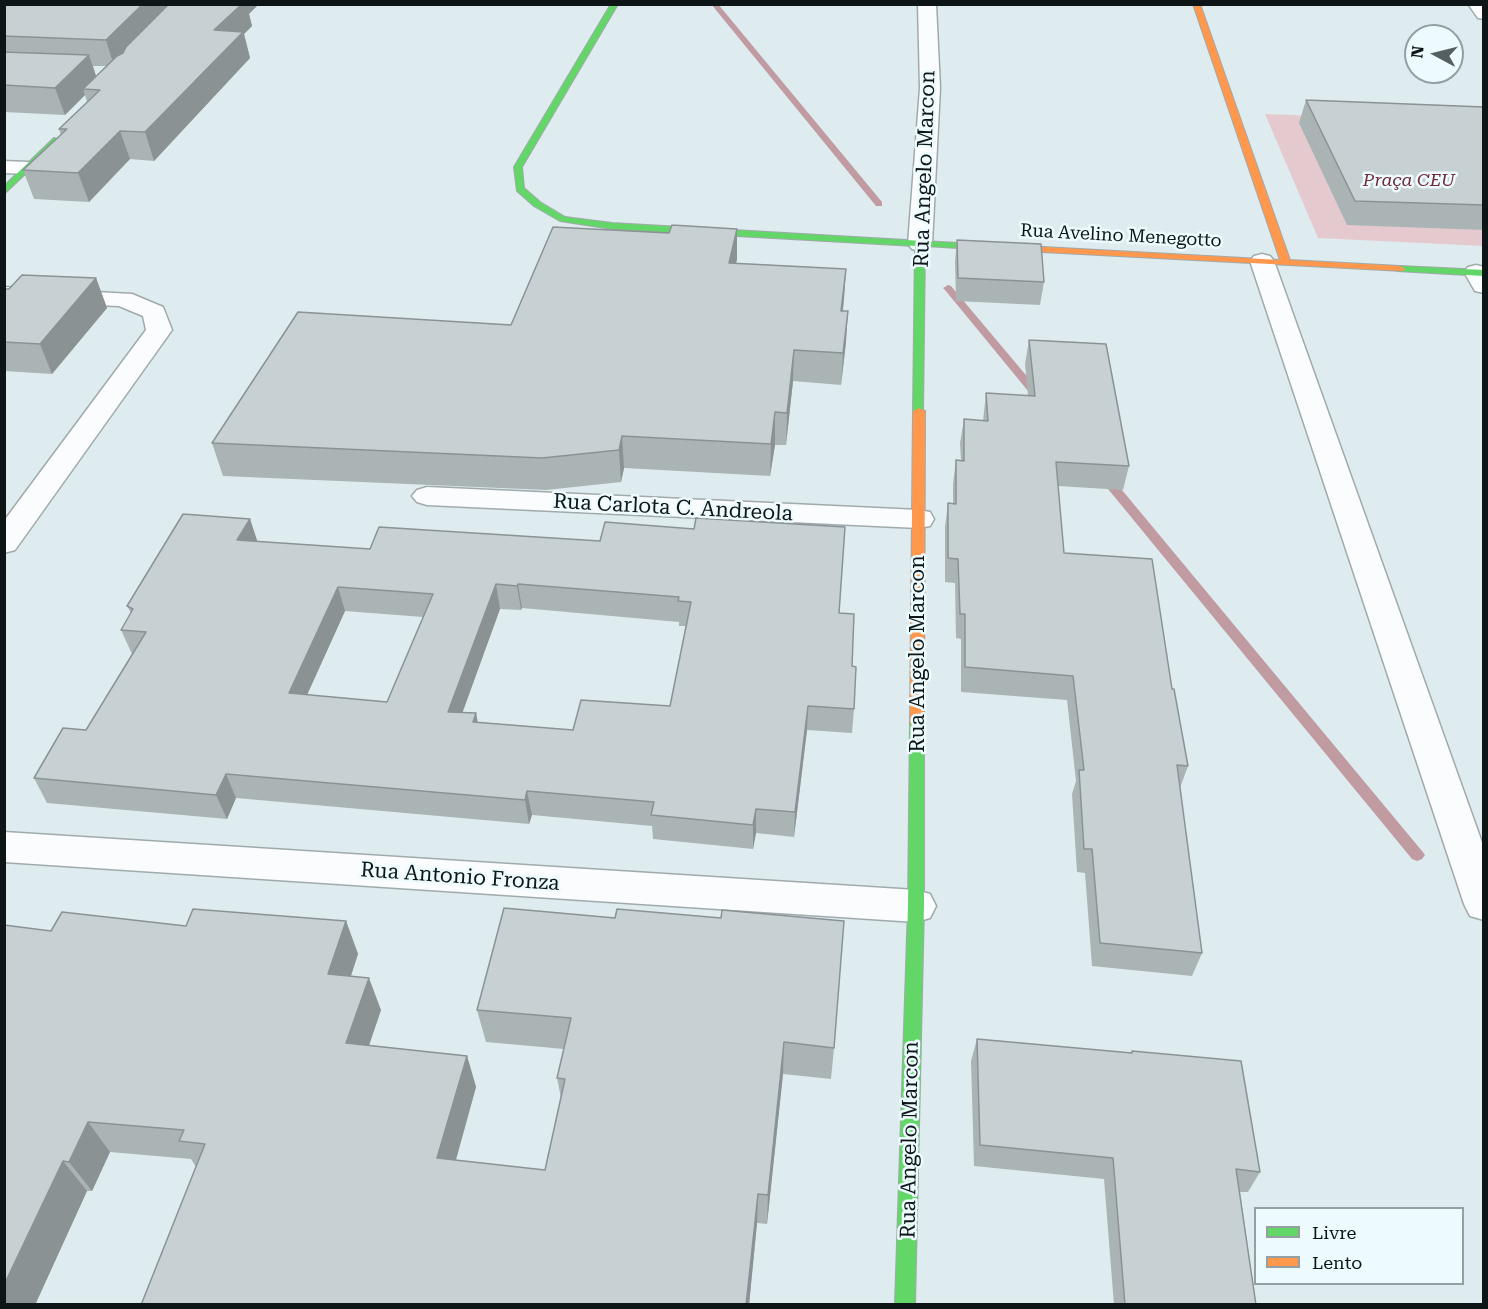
<!DOCTYPE html>
<meta charset="utf-8">
<style>
body{margin:0}
#map{position:relative;width:1488px;height:1309px;overflow:hidden;background:#dfecef;font-family:"Roboto Serif",serif}
canvas{display:block}
.frame{position:absolute;inset:0;border:6px solid #0d1517;pointer-events:none}
.legend{position:absolute;left:1254px;top:1207px;width:210px;height:78px;box-sizing:border-box;background:#edfbfe;border:2px solid #939fa2;margin:0;padding:8px 10px;list-style:none;font-size:18px;color:#0d1517}
.legend li{display:flex;align-items:center;gap:12px;height:30px}
.legend b{width:30px;border:2px solid #939fa2}
.north{position:absolute;left:1404px;top:24px;width:60px;height:60px;box-sizing:border-box;background:#edfbfe;border:2px solid #939fa2;border-radius:50%;rotate:277deg;font-size:16px;font-weight:700;line-height:24px;text-align:center;color:#0d1517}
.north::after{content:'';display:block;margin:auto;width:21px;height:27px;background:#566063;clip-path:polygon(50% 0,100% 100%,50% 72%,0 100%)}
</style>
<div id="map">
<canvas width="1488" height="1309"></canvas>
<div class="frame"></div>
<ul class="legend">
<li><b style="height:8px;background:#63d668"></b>Livre</li>
<li><b style="height:8px;background:#ff974d"></b>Lento</li>
</ul>
<div class="north">N</div>
</div>
<script>
const context = document.querySelector('canvas').getContext('2d');
context.lineJoin = 'round';
function fill(path, color) {
  context.fillStyle = color;
  context.fill(path, 'evenodd');
}
function shape(rows) {
  const path = new Path2D();
  for (const r of rows) {
    path.moveTo(r[0], r[1]);
    for (let i = 2; i < r.length; i += 2) path.lineTo(r[i], r[i + 1]);
  }
  return path;
}
function strokePath(path, color, width, dash) {
  context.strokeStyle = color;
  context.lineWidth = width;
  context.lineCap = dash ? 'butt' : 'round';
  context.setLineDash(dash || []);
  context.stroke(path);
}
function drawText(font, color, halo, rows, align = 'center') {
  context.font = font + ' "Roboto Serif",serif';
  context.lineWidth = 5;
  context.setLineDash([]);
  context.textBaseline = 'middle';
  context.strokeStyle = halo;
  context.fillStyle = color;
  for (const [text, x, y, turn = 0] of rows) {
    context.save();
    context.translate(x, y);
    context.rotate((+turn || 0) * Math.PI / 180);
    context.textAlign = isNaN(turn) ? turn : align;
    if (halo) context.strokeText(text, 0, 0);
    context.fillText(text, 0, 0);
    context.restore();
  }
}
const green = shape([
 [1265,114,1483,122,1483,246,1318,238]
]);
const stream = shape([
 [711,4,718,4,882,202,882,206,876,206,711,4],
 [948,285,951,286,1041,393,1041,397,1033,397,945,290,943,288,948,285],
 [1103,471,1107,472,1422,851,1425,855,1422,859,1417,861,1412,859,1099,478,1097,475,1099,472,1103,471]
]);
const street = shape([
 [918,4,936,4,940,88,932,244,928,249,920,251,912,249,908,244,920,88,918,4],
 [1468,4,1484,4,1484,19,1478,18,1468,4],
 [4,161,28,162,36,163,39,168,36,173,28,174,4,173,4,161],
 [1262,254,1270,256,1274,261,1484,848,1484,920,1470,916,1464,904,1250,261,1254,256,1262,254],
 [1476,265,1484,267,1484,293,1475,291,1464,272,1468,267,1476,265],
 [4,287,132,294,163,307,172,330,15,550,4,553,4,521,146,330,143,316,119,306,4,301,4,287],
 [427,487,919,510,930,512,934,519,930,526,919,528,427,505,417,502,412,496,417,490,427,487],
 [4,832,916,890,930,894,936,906,930,918,916,922,4,862,4,832]
]);
const fast = shape([
 [611,4,618,4,522,167,524,188,540,202,565,217,612,223,1010,246,1010,250,1007,251,925,246,923,413,915,413,913,411,915,246,612,229,560,221,534,206,517,191,514,167,611,4],
 [54,138,61,140,4,194,4,186,54,138],
 [1400,266,1484,270,1484,276,1397,271,1395,269,1400,266],
 [917,717,922,718,924,722,924,906,915,1304,895,1304,908,906,910,722,912,718,917,717]
]);
const slow = shape([
 [1193,4,1200,4,1290,260,1400,266,1405,269,1403,271,1004,250,1004,246,1007,245,1280,260,1193,4],
 [919,408,925,411,924,722,922,726,917,727,912,726,910,722,913,411,919,408]
]);
const wall = shape([
 [4,4,249,14,252,26,244,34,250,58,154,161,130,159,89,202,34,199,23,170,61,135,59,129,87,102,85,95,65,115,4,112],
 [93,66,106,66,96,76],
 [1306,100,1484,107,1484,230,1347,225,1299,123],
 [957,240,1044,282,1040,305,956,301,955,262],
 [737,259,736,263,846,269,843,311,846,342,841,385,793,381,786,445,775,445,770,476,624,468,621,482,546,490,223,476,212,443,511,325],
 [96,278,107,308,52,374,4,371,4,289,9,289],
 [1029,340,1129,466,1123,490,1058,486,1064,553,1172,689,1188,766,1180,788,1202,953,1192,976,1092,966,1085,873,1077,872,1072,794,1076,781,1067,700,961,692,961,639,956,638,955,583,945,582,945,527,948,503,953,503,953,484,956,460,961,461,960,443,964,419,983,421,986,393,1028,396,1025,364],
 [250,519,257,542,839,613,852,666,854,709,852,733,807,730,794,837,756,833,753,849,653,839,652,826,532,815,529,824,236,798,227,819,47,803,34,778,86,730,132,654,121,630,131,613,127,606],
 [522,608,679,622,679,626,686,626,670,706,573,730,477,722,476,713,462,713,500,609,521,610],
 [345,611,423,617,387,702,307,695],
 [504,908,834,1048,831,1079,783,1074,767,1224,757,1223,749,1305,141,1305,196,1167,191,1159,110,1152,92,1191,87,1191,35,1305,51,931,346,921,358,954,351,976,381,1010,369,1045,467,1056,476,1087,456,1160,545,1170,561,1098,557,1078,564,1049,486,1042,477,1010],
 [977,1039,1131,1053,1132,1051,1260,1172,1248,1192,1240,1192,1256,1305,1114,1305,1104,1179,974,1166,971,1061]
]);
const shadedWall = shape([
 [143,4,177,4,114,66,106,40],
 [232,4,259,4,249,14,252,26,244,34,250,58,154,161,145,132],
 [89,55,98,82,83,89,85,95,65,115,55,88],
 [120,131,130,159,89,202,78,173],
 [737,229,737,259,729,293,729,263],
 [846,269,844,299,839,342,841,311],
 [96,278,107,308,52,374,40,344],
 [848,311,846,342,841,385,843,353],
 [794,350,793,381,786,445,787,413],
 [775,412,775,445,770,476,771,444],
 [622,436,624,468,621,482,619,450],
 [250,519,258,543,237,540],
 [496,584,500,609,454,736,448,712],
 [518,584,522,608,521,610,517,586],
 [338,587,345,611,297,717,289,693],
 [808,706,807,730,794,837,795,812],
 [476,713,481,738,473,722],
 [226,774,236,798,227,819,216,795],
 [527,791,532,815,529,824,525,800],
 [756,809,756,833,753,849,753,825],
 [346,921,358,954,341,1006,328,974],
 [369,978,381,1010,359,1075,346,1043],
 [784,1042,783,1074,767,1224,768,1195],
 [467,1056,476,1087,448,1188,437,1158],
 [88,1122,110,1152,92,1191,69,1162],
 [63,1161,87,1191,35,1305,4,1305,4,1285],
 [758,1194,757,1223,749,1305,746,1305]
]);
const building = shape([
 [4,4,143,4,106,40,4,36,4,4],
 [169,4,242,4,214,30,243,32,145,132,120,131,78,173,23,170,67,129,59,129,100,90,83,89,117,56,123,53,126,47,169,4],
 [4,52,89,55,55,88,4,85,4,52],
 [1306,100,1484,107,1484,205,1355,201,1306,100],
 [672,225,737,229,729,263,846,269,841,311,848,311,843,353,794,350,787,413,775,412,771,444,622,436,619,450,542,458,212,443,298,312,511,325,553,227,669,233,672,225],
 [957,240,1041,244,1044,282,958,278,957,240],
 [22,275,96,278,40,344,4,342,4,289,9,289,22,275],
 [1029,340,1106,344,1129,466,1056,462,1064,553,1152,559,1172,689,1174,689,1188,766,1177,765,1202,953,1100,943,1092,849,1084,849,1079,770,1084,770,1073,676,965,667,965,614,960,614,958,559,948,558,948,503,956,504,956,460,964,461,964,419,988,421,986,393,1035,396,1029,340],
 [183,514,250,519,237,540,370,549,379,527,600,541,605,522,694,529,696,518,845,527,839,613,854,614,852,666,856,667,854,709,808,706,795,812,756,809,753,825,651,815,654,802,527,791,525,800,226,774,216,795,34,778,63,728,86,730,146,632,121,630,133,609,127,606,183,514],
 [496,584,517,586,518,584,679,597,678,601,691,602,670,706,581,700,573,730,473,722,476,713,448,712,496,584],
 [338,587,433,594,387,702,289,693,338,587],
 [504,908,615,918,617,909,721,918,722,910,844,921,834,1048,784,1042,768,1195,758,1194,746,1305,141,1305,205,1144,179,1141,184,1130,88,1122,69,1162,63,1161,4,1285,4,925,51,931,62,912,186,926,193,909,346,921,328,974,369,978,346,1043,467,1056,437,1158,545,1170,565,1079,557,1078,571,1018,477,1010,504,908],
 [977,1039,1132,1053,1132,1051,1241,1061,1260,1172,1236,1169,1256,1305,1125,1305,1113,1158,980,1145,977,1039]
]);
const farParknames = [
 ["Praça CEU",1409,181]
];
const farStreetnames = [
 ["Rua Avelino Menegotto",1121,236,3]
];
const streetNames = [
 ["Rua Angelo Marcon",925,169,-88],
 ["Rua Carlota C. Andreola",673,508,3],
 ["Rua Angelo Marcon",918,654,-90],
 ["Rua Antonio Fronza",460,877,4],
 ["Rua Angelo Marcon",910,1140,-89]
];
fill(green, '#e4cacf');
fill(stream, '#c09ca2');
strokePath(street, '#a0aaac', 3);
strokePath(fast, '#a0aaac', 2);
strokePath(slow, '#a0aaac', 2);
fill(street, '#fafcfd');
fill(fast, '#63d668');
fill(slow, '#ff974d');
fill(wall, '#abb4b5');
fill(shadedWall, '#8b9294');
fill(building, '#c7d1d3');
strokePath(building, '#8b9294', 1.5);
drawText('italic 18px', '#722a38', '#edfbfe', farParknames);
drawText('18px', '#0d1517', '#edfbfe', farStreetnames);
drawText('21px', '#0d1517', '#edfbfe', streetNames);
</script>
